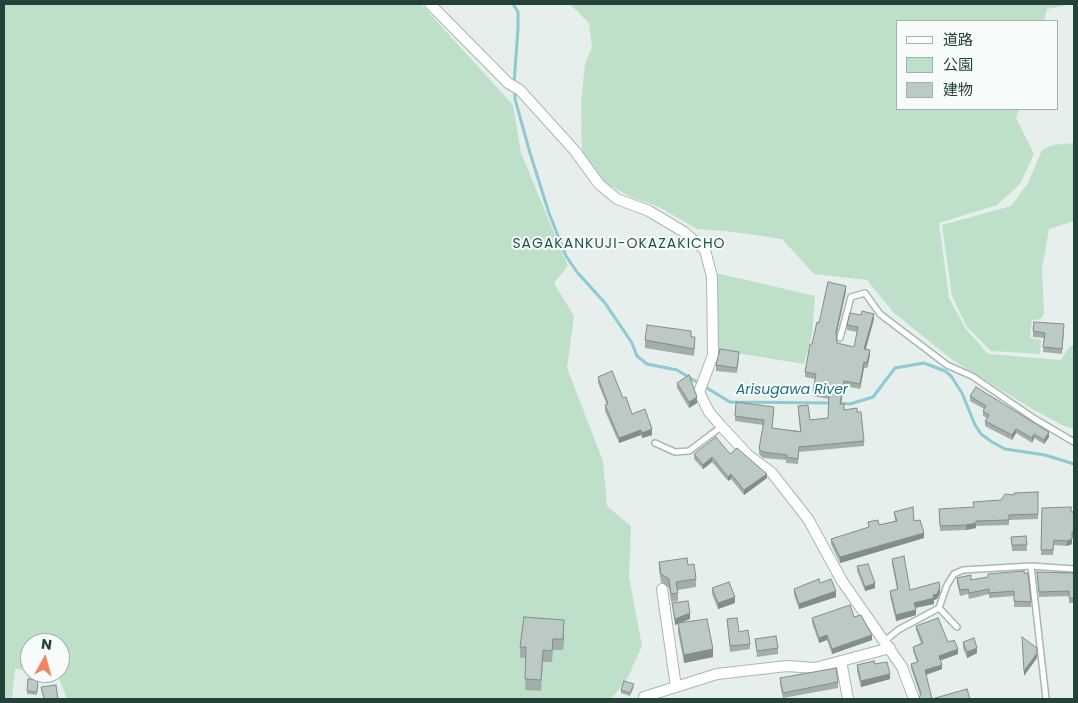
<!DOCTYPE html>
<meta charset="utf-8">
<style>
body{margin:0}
#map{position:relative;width:1078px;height:703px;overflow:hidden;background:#e6efeb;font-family:Poppins,"Noto Sans JP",sans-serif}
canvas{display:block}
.frame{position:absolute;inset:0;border:5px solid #24423a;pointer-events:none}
.legend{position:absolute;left:896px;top:20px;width:162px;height:90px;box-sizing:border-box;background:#f7fbf9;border:1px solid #a3b1ad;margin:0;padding:6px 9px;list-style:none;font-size:15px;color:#24423a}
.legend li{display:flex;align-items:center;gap:10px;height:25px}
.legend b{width:25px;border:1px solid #a3b1ad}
.north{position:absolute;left:20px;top:633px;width:50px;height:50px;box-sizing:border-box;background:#f7fbf9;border:1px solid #a3b1ad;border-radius:50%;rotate:7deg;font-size:14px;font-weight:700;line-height:20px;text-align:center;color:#24423a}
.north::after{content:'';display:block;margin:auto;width:18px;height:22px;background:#f4845f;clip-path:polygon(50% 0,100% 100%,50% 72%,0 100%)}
</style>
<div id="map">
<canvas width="1078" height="703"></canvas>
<div class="frame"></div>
<ul class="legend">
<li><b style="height:6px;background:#fff"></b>道路</li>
<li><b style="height:14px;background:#bfe0c8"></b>公園</li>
<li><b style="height:14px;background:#bbcac4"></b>建物</li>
</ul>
<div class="north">N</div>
</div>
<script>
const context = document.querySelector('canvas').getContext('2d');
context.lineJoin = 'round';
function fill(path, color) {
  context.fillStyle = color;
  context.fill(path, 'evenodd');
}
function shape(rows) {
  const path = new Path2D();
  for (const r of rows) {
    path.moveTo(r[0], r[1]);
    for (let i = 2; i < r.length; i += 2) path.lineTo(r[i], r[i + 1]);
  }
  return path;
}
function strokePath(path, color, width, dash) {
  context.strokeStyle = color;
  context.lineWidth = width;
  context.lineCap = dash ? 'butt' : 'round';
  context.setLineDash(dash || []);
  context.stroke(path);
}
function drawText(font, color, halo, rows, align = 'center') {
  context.font = font + ' Poppins,sans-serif';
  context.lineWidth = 4;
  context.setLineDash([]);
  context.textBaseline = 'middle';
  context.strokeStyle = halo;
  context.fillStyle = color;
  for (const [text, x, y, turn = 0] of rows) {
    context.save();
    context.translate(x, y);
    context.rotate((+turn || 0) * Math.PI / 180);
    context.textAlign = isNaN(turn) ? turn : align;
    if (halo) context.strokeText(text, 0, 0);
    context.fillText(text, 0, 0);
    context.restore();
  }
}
const green = shape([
 [4,4,421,4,513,105,521,153,568,266,554,283,574,316,567,368,603,461,607,506,631,526,629,577,642,646,627,679,611,699,67,699,57,673,60,673,60,643,30,643,30,670,15,669,12,699,4,699],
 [570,4,1074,4,1047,9,1044,21,897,21,897,109,1019,109,1016,118,1034,154,1020,184,997,205,939,223,949,298,966,329,988,354,1061,360,1069,347,1074,345,1074,429,1064,426,1034,410,951,359,893,312,867,280,814,274,782,239,734,232,697,229,659,207,631,197,607,184,582,157,581,102,585,64,592,47,589,23],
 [1074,143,1074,221,1049,229,1042,269,1044,313,1041,319,1032,320,1030,338,1041,340,1040,354,991,351,967,327,952,296,942,225,1011,206,1028,183,1042,150,1052,145],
 [716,273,815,296,812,334,804,364,718,350]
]);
const stream = shape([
 [513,4,518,12,518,28,514,84],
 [515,90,515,99,530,153,549,213,566,256,577,272,605,303,632,343,637,356,647,364,677,370,730,402,831,403],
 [837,403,850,404,873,397,895,368,924,363,945,371,951,376,962,393,975,425,981,434,992,442,1005,449,1045,455,1074,464]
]);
const lane = shape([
 [840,338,851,297,865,293,880,314,947,365,972,376,1035,419,1074,442],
 [655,443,675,452,689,451,721,427],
 [1031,566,1046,699],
 [939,608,957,627],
 [886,640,898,630,939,608,947,585,954,574,963,570,1031,566,1074,569]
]);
const street = shape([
 [430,4,508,83,520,90,575,151,599,184,617,199,649,211,684,232,705,250,712,277,713,355,699,392,709,412,722,427,748,455,772,473,808,519,842,581,902,667,914,699],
 [662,589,676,687],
 [841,661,848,699],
 [644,699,644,697,717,674,787,666,815,668,890,648]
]);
const wall = shape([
 [846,291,836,335,837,343,854,347,857,332,847,330,847,325,874,319,866,349,870,355,867,368,864,368,860,389,844,386,841,404,844,410,857,412,864,441,864,446,799,452,798,464,786,463,786,460,763,458,759,454,759,449,763,425,735,421,735,416,774,412,772,428,800,431,798,406,810,420,828,418,829,399,813,396,813,391,815,379,805,377,805,372,819,323],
 [1064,329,1062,354,1043,352,1044,338,1033,337,1033,331],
 [645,340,695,345,694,356,645,348],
 [739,357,737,373,716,371,716,365],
 [598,377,623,398,632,414,652,435,642,438,641,435,619,443,605,411,605,405,607,405,598,383],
 [677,383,697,403,689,408,677,388],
 [970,396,1049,437,1044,444,1034,438,1032,443,1016,433,1012,440,985,426,985,421,987,418,983,416,983,411,984,409,970,401],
 [694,454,730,454,767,478,744,495,731,479,728,481,712,462,703,469,694,459],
 [1038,492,1038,519,1009,520,1009,525,976,526,976,528,966,530,940,531,939,509,974,507,1001,500,1014,495],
 [1042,508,1074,512,1074,537,1072,537,1072,544,1067,546,1054,545,1053,555,1041,555],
 [894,512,914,521,924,538,840,563,831,544,831,539,868,528,868,522,879,525,895,521],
 [1026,536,1027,551,1012,551,1011,537],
 [892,559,910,590,940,593,937,599,934,600,934,604,915,608,916,615,896,621,890,596,890,591,897,589,892,564],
 [659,562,696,579,696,587,678,590,678,601,671,602,669,588,661,582,659,570],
 [857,566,875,588,865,591,857,571],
 [1037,572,1074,573,1074,603,1069,603,1069,596,1039,597],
 [988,574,1031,602,1031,607,1014,607,1014,596,989,598,989,594,969,599,968,594,960,596,957,583,957,578,971,580,988,577],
 [712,588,735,603,718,609,712,594],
 [794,589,836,597,799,609,794,595],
 [672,603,690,619,678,623,713,657,684,663,678,632,678,623,675,625],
 [854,617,872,640,832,654,827,640,819,643,812,623,812,618],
 [727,619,750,644,750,649,730,652],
 [916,626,948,642,958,654,941,660,942,669,926,675,920,695,911,668,911,664,917,662,913,651,913,647,921,643,916,630],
 [564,632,563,650,553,650,552,662,543,662,541,691,525,690,526,658,520,658,520,647],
 [755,639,778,648,778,654,757,657],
 [963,642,977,653,967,658,963,648],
 [875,664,890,679,861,687,857,671,857,665],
 [780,678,838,682,838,688,783,698,780,684],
 [28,679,38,680,37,695,27,694],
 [634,687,630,696,621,693,621,690]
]);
const shadedWall = shape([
 [846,286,846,291,836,337,836,332],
 [874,314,874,319,864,354,864,349],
 [870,350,870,355,867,368,867,363],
 [864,362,864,368,860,389,860,384],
 [844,381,844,386,840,409,840,404],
 [697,397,697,403,689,408,689,402],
 [652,429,652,435,642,438,642,433],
 [1016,429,1016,433,1012,440,1012,435],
 [641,430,641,435,619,443,619,438],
 [1049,432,1049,437,1044,444,1044,440],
 [1034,434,1034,438,1032,443,1032,438],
 [712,457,712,462,703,469,703,465],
 [731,474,731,479,728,481,728,477],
 [767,474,767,478,744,495,744,490],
 [976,523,976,528,966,530,966,525],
 [924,533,924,538,840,563,840,557],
 [1072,539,1072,544,1067,546,1067,541],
 [875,583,875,588,865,591,865,587],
 [940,587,940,593,937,599,934,600,934,604,914,608,914,603,933,595],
 [836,591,836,597,799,609,799,604],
 [735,597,735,603,718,609,718,603],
 [916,610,916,615,896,621,896,615],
 [690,613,690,619,675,625,675,619],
 [564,620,564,632,563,650,563,639],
 [827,635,827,640,819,643,819,638],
 [872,635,872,640,832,654,832,649],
 [977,648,977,653,967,658,967,652],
 [713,649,713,657,684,663,684,655],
 [958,649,958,654,939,661,939,656],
 [1037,653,1037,658,1024,676,1024,671],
 [942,665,942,669,925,675,925,670],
 [890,674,890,679,861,687,861,681]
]);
const building = shape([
 [828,282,846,286,836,332,837,343,854,347,858,327,847,325,850,313,861,315,862,311,874,314,864,349,870,350,867,363,864,362,860,384,844,381,840,404,844,404,844,410,857,408,857,412,861,412,864,441,799,447,798,459,786,457,787,455,763,452,759,449,764,420,735,416,736,402,774,407,772,428,801,432,798,406,808,405,810,420,828,418,829,394,813,391,816,374,805,372,810,344,812,344,817,322,819,323,828,282],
 [1034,322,1064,324,1062,349,1043,347,1045,333,1033,331,1034,322],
 [647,325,691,331,691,337,695,337,694,349,645,340,647,325],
 [720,349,739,352,737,368,716,365,720,349],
 [612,371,623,398,626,397,632,414,645,409,652,429,642,433,641,430,619,438,605,405,608,404,598,377,612,371],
 [689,375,697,397,689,402,677,383,689,375],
 [976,387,1049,432,1044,440,1034,434,1032,438,1016,429,1012,435,985,421,989,415,983,411,986,406,970,396,976,387],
 [716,437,730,454,737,448,767,474,744,490,731,474,728,477,712,457,703,465,694,454,716,437],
 [1038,492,1038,514,1009,515,1009,520,976,521,976,523,966,525,940,526,939,509,974,507,973,502,1001,500,1005,494,1014,495,1014,493,1038,492],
 [913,507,914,521,920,520,924,533,840,557,831,539,869,527,868,522,878,520,879,525,897,521,894,512,913,507],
 [1071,507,1071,512,1074,512,1074,532,1072,532,1072,539,1067,541,1054,540,1053,550,1041,550,1042,508,1071,507],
 [1026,536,1027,545,1012,545,1011,537,1026,536],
 [904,556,910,590,939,582,940,587,937,594,933,595,934,598,914,603,916,610,896,615,890,591,898,589,892,559,904,556],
 [687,558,688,565,694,564,696,579,676,582,678,593,671,594,669,579,661,574,659,562,687,558],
 [868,564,875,583,865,587,857,566,868,564],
 [1024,571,1024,573,1028,573,1031,602,1014,601,1014,591,989,593,989,589,969,593,968,589,960,590,957,578,971,575,971,580,988,577,988,574,1024,571],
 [1037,572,1074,573,1074,598,1069,598,1069,591,1039,592,1037,572],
 [819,579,820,583,831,579,836,591,799,604,794,589,819,579],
 [729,582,735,597,718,603,712,588,729,582],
 [688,601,690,613,675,619,672,603,688,601],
 [850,605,854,617,861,615,872,635,832,649,827,635,819,638,812,618,850,605],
 [524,617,564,620,563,639,553,639,552,651,543,650,541,680,525,679,526,647,520,647,524,617],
 [737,618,739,632,748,630,750,644,730,646,727,619,737,618],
 [938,618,948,642,954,640,958,649,939,656,942,665,925,670,932,699,919,699,921,693,911,664,918,662,913,647,923,643,916,626,938,618],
 [707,619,713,649,684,655,678,623,707,619],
 [776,636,778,648,757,651,755,639,776,636],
 [1022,637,1037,648,1037,653,1024,671,1022,637],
 [974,638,977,648,967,652,963,642,974,638],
 [874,661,875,664,887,662,890,674,861,681,857,665,874,661],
 [836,668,838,682,783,693,780,678,836,668],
 [28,679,38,680,37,692,27,691,28,679],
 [624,681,634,684,630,693,621,690,624,681],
 [56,685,58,699,44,699,41,687,56,685],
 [967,689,970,699,932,699,967,689]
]);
const neighbourhoodNames = [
 ["SAGAKANKUJI-OKAZAKICHO",619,244]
];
const waterNames = [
 ["Arisugawa River",792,390]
];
fill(green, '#bfe0c8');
strokePath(stream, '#8ec9d4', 3);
strokePath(lane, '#a8b8b2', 8);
strokePath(street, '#a8b8b2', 12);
strokePath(lane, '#fff', 5);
strokePath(street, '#fff', 10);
fill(wall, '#a1aea9');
fill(shadedWall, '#838d89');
fill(building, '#bbcac4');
strokePath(building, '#838d89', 1);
context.letterSpacing = '1px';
drawText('14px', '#1f5548', '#f7fbf9', neighbourhoodNames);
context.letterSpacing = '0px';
drawText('italic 14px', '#1c6f80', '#f7fbf9', waterNames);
</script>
